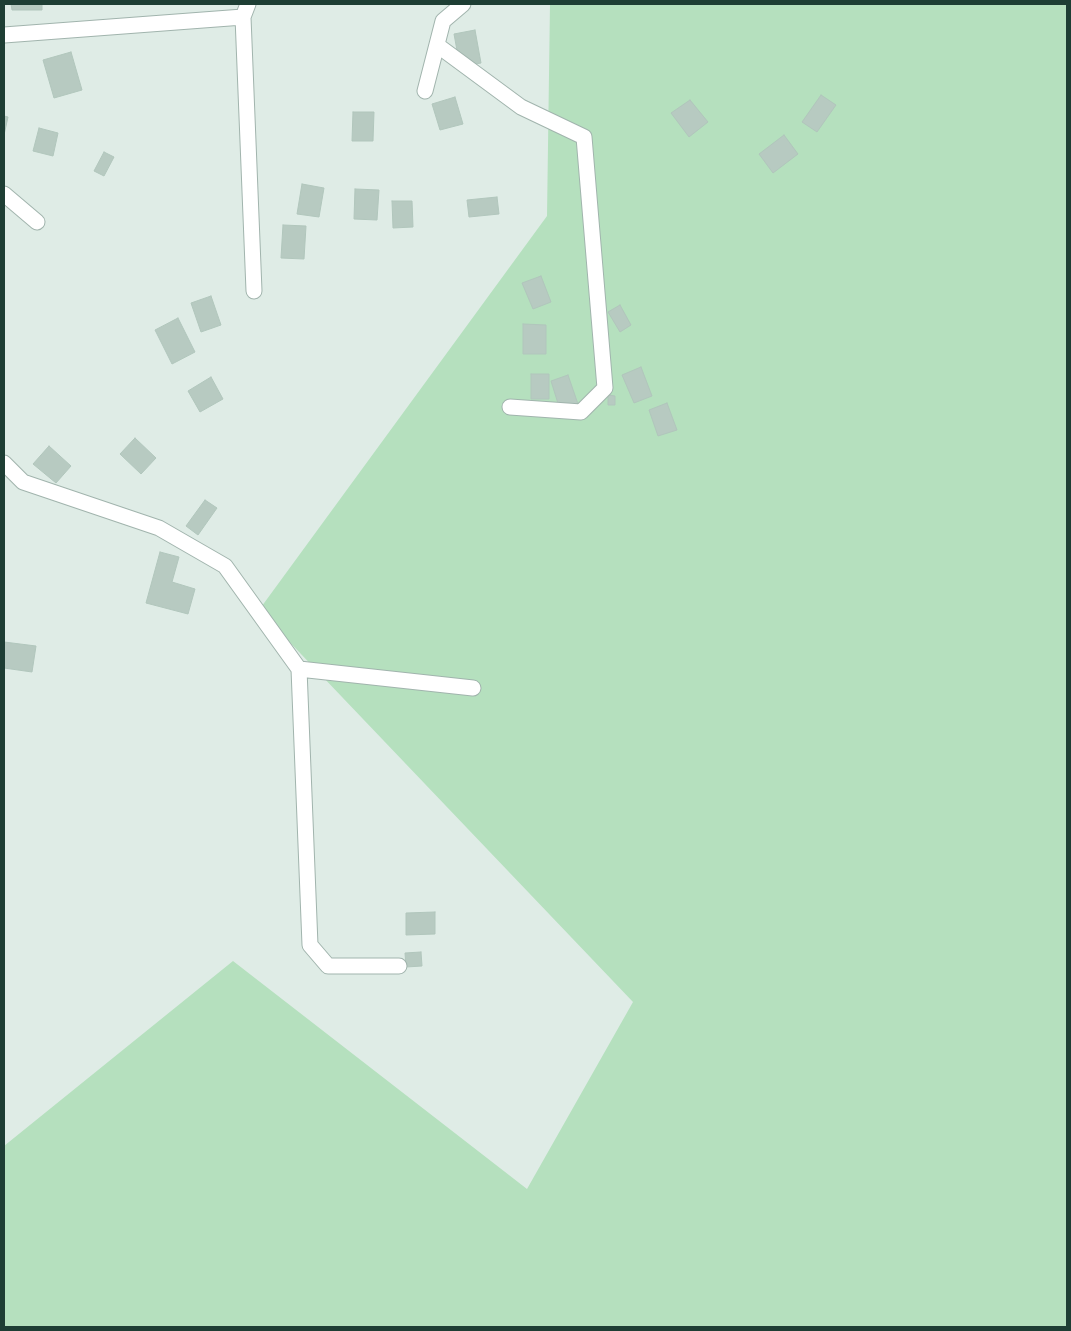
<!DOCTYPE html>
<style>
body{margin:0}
#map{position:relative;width:1071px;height:1331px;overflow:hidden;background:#dfece6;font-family:"Archivo Narrow",sans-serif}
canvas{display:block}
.frame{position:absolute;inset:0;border:5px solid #1e3e34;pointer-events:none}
</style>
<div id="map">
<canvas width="1071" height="1331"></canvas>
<div class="frame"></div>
</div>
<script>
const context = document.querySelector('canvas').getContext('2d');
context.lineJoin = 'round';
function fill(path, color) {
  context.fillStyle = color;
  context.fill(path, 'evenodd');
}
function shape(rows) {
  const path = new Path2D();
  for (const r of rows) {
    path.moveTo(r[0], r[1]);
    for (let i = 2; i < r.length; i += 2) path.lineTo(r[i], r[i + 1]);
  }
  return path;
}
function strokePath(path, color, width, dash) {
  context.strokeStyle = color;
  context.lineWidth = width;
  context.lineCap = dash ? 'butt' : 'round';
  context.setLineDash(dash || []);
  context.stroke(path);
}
const green = shape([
 [550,4,1067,4,1067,1327,4,1327,4,1146,233,961,527,1189,633,1002,259,610,547,216]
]);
const building = shape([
 [11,4,42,4,42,10,12,10,11,4],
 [475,30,481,63,460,67,454,34,475,30],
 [71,52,82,90,54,98,43,60,71,52],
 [821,95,836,105,817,132,802,122,821,95],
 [455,97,463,124,440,130,432,104,455,97],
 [690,100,708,122,689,137,671,113,690,100],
 [353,112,374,112,373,141,352,141,353,112],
 [4,116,8,117,4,135,4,116],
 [39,128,58,133,53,156,33,151,39,128],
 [784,135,798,154,773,173,759,154,784,135],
 [104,152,114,157,104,176,94,171,104,152],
 [302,184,324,188,319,217,297,214,302,184],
 [355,189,379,190,377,220,354,219,355,189],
 [497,197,499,214,469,217,467,200,497,197],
 [392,201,412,201,413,227,393,228,392,201],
 [283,225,306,226,304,259,281,258,283,225],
 [541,276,551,302,533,309,522,283,541,276],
 [211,296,221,325,201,332,191,303,211,296],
 [620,305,631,325,620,332,608,312,620,305],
 [178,318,195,352,172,364,155,330,178,318],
 [523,324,546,325,546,354,523,354,523,324],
 [641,367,652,396,634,403,622,375,641,367],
 [531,374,549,374,549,399,531,399,531,374],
 [568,375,579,407,561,413,551,381,568,375],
 [211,377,223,399,200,412,188,391,211,377],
 [608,395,615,396,615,405,608,405,608,395],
 [667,403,677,430,658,436,649,410,667,403],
 [135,438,156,458,141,474,120,454,135,438],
 [49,446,71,466,56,483,33,464,49,446],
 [205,500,217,508,198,535,186,526,205,500],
 [160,552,179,557,172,582,195,589,188,614,146,603,160,552],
 [4,642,36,646,32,672,4,668,4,642],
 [435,912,435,934,406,935,406,913,435,912],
 [421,952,422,966,406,967,405,953,421,952]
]);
const minor = shape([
 [248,4,243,17,254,291],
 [4,35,243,17],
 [437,45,521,107,584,137,605,388,581,412,510,407],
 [425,91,443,21,463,4],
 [4,194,37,222],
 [4,463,23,482,159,528,225,566,299,669,473,688],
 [299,669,310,945,328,966,399,966]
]);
fill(green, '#b5e0be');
fill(building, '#b7cac1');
strokePath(building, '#b1c6bc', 1);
strokePath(minor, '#a1b4ad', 17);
strokePath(minor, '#fff', 15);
</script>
